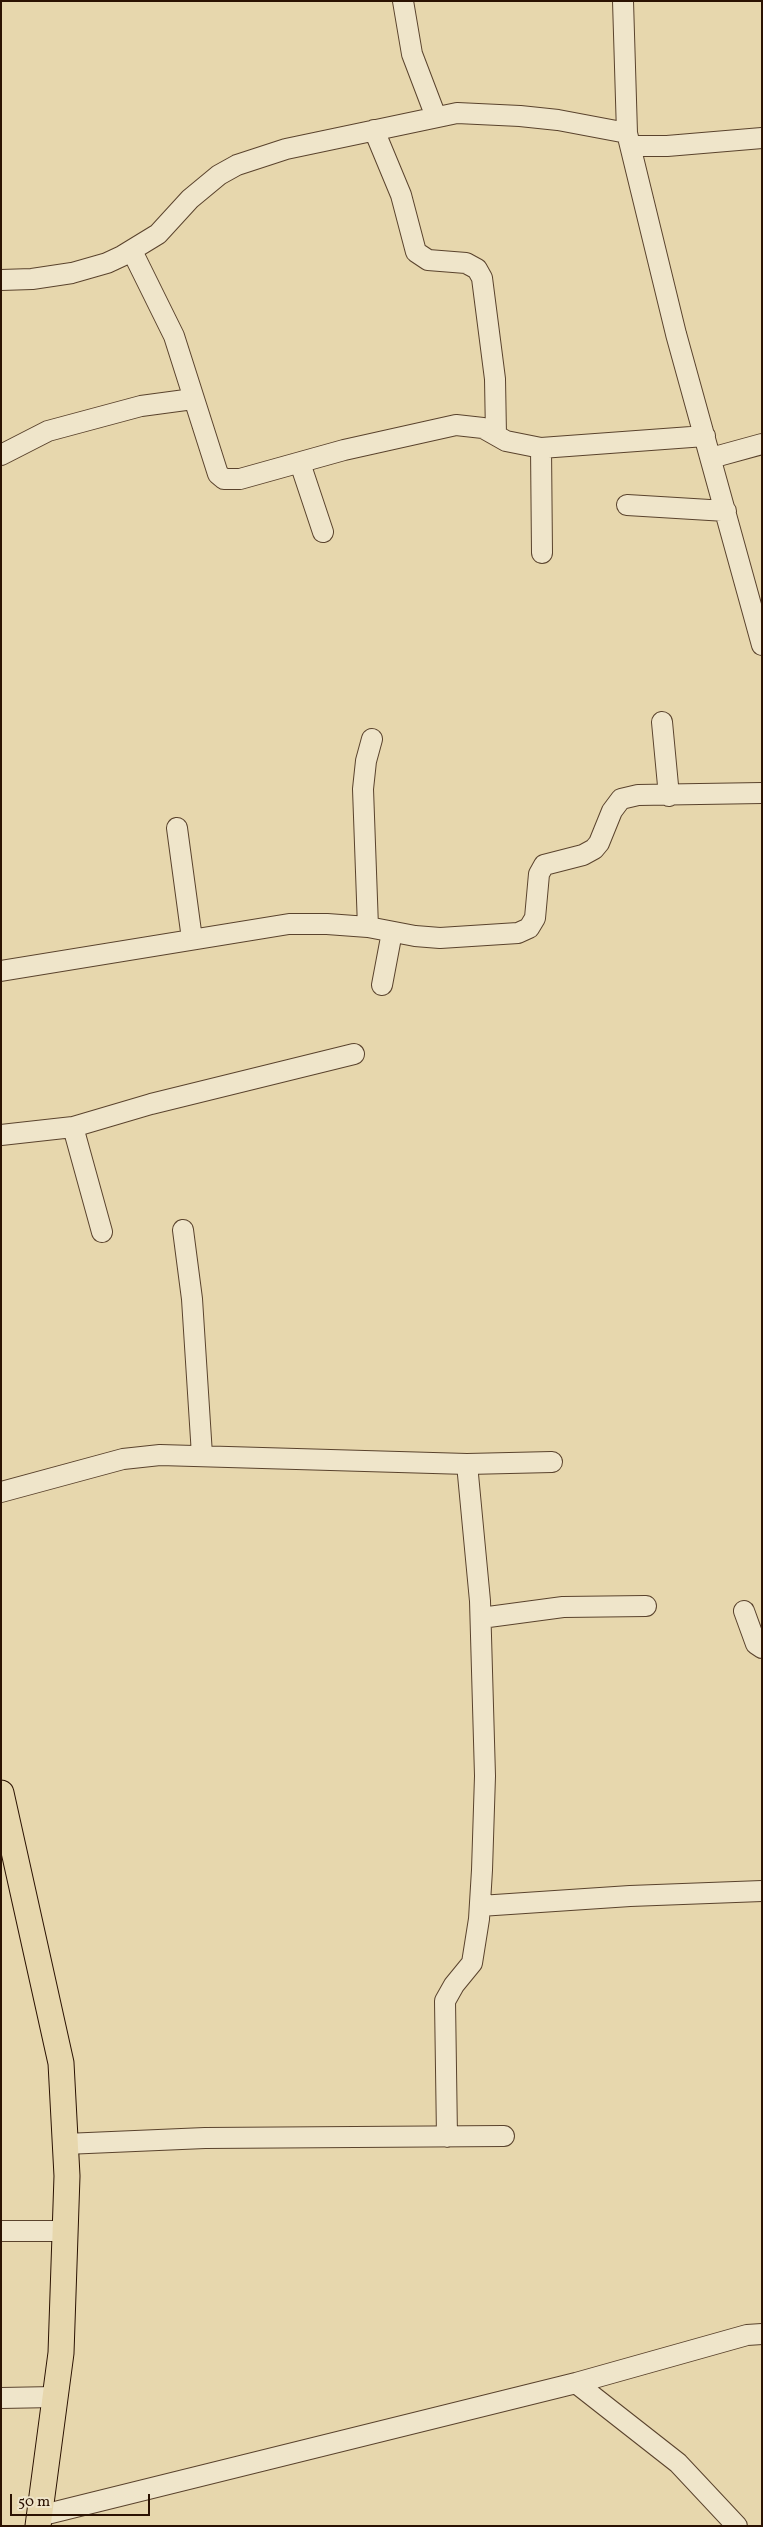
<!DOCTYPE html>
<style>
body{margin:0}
#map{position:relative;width:763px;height:2527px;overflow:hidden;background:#e7d7ad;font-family:Vollkorn,serif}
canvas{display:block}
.frame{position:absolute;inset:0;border:2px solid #2b1202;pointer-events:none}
.scale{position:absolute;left:10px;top:2494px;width:140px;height:22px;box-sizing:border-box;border:2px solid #2b1202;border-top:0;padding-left:6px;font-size:15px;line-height:18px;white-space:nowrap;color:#2b1202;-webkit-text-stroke:4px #efe5ca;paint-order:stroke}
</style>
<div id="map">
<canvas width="763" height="2527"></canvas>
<div class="frame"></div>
<div class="scale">50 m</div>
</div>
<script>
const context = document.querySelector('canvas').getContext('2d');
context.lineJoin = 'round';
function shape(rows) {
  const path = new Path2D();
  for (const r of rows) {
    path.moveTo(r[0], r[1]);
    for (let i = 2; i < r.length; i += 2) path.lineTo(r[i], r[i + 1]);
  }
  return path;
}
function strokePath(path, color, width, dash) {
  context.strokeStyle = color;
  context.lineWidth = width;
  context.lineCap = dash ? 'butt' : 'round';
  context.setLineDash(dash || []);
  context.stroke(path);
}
const minor = shape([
 [403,1,412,54,436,117],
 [623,1,627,133,676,334,762,645],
 [374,130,401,195,416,252,428,260,466,263,477,269,482,278,495,379,496,435],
 [631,146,667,146,762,138],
 [132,251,174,336,218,474,224,479,240,479,344,450,456,425,483,428,506,441,541,448,705,436],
 [1,280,32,279,72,273,107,263,122,256,158,234,190,199,219,175,237,165,286,149,457,113,520,116,558,120,627,133],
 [541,448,542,553],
 [1,455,48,431,141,406,193,399],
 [711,458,762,444],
 [300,463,323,532],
 [627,505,726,511],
 [662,722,669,796],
 [177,828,192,939],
 [368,927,363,789,366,761,372,739],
 [1,971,289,924,327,924,368,927,415,936,440,938,518,933,529,928,535,918,539,874,544,865,583,855,594,849,599,843,612,811,621,799,638,795,762,793],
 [382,985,392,932],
 [73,1127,102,1232],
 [1,1135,73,1127,151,1104,354,1054],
 [183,1230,192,1299,202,1455],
 [1,1492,123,1459,160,1455,467,1464,552,1462],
 [744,1611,756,1644,762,1648],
 [481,1618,563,1607,646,1606],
 [480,1906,630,1896,762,1891],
 [447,2137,445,2001,454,1985,472,1963,479,1919,482,1870,485,1776,480,1601,467,1464],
 [65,2144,205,2138,504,2136],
 [1,2231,65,2231],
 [576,2383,678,2463,737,2526],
 [1,2398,55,2397],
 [39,2516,576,2383,747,2335,762,2334]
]);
const major = shape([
 [1,1793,61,2063,67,2176,61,2353,38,2526]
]);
strokePath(minor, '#5a432d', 22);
strokePath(major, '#2b1202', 27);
strokePath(minor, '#efe5ca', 20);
strokePath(major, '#e7d7ad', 25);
</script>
